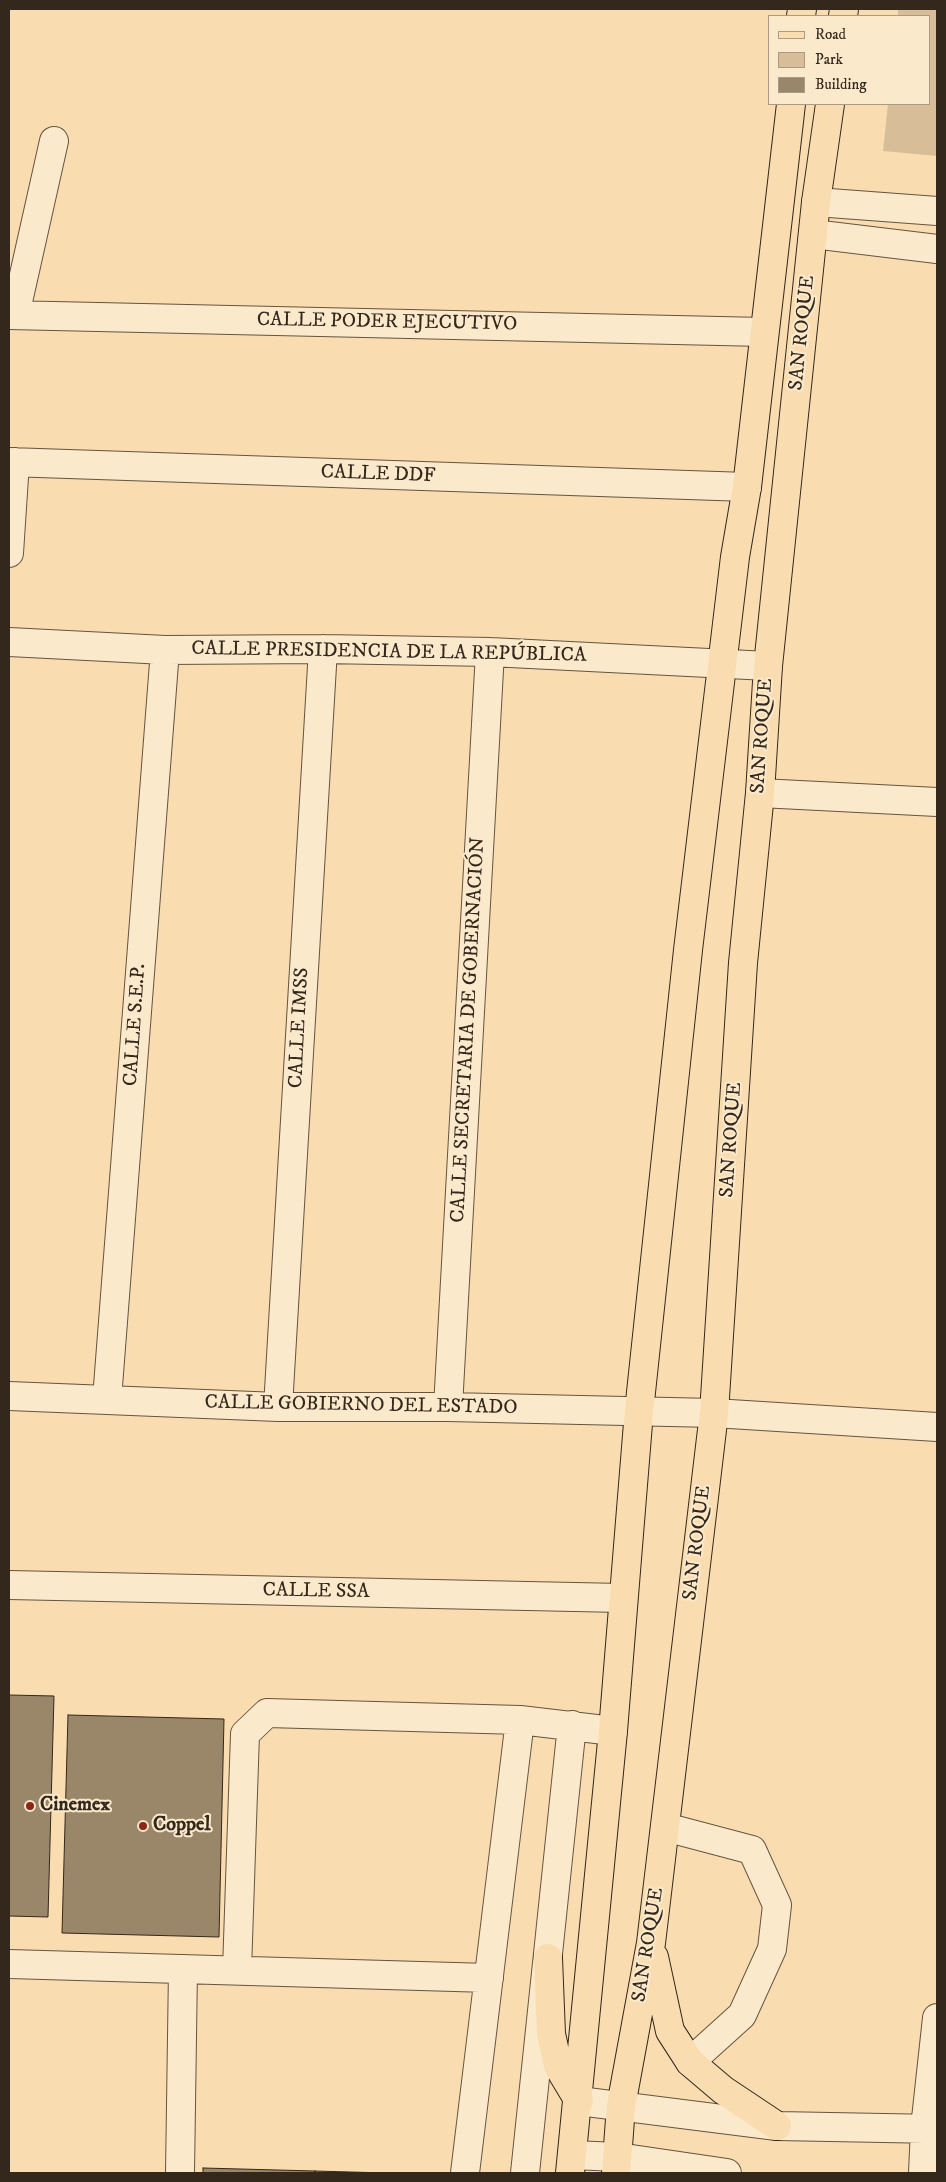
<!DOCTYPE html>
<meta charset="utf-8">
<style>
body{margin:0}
#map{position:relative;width:946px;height:2182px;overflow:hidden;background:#f9ddb1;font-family:"IM FELL DW Pica",serif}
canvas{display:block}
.frame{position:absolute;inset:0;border:10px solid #34271c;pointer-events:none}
.legend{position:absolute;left:768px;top:15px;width:162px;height:90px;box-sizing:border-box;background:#fbe9cc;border:1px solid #ab9b86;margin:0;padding:6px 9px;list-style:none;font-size:15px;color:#34271c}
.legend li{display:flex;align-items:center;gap:10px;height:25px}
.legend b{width:25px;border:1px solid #ab9b86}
</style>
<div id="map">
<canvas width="946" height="2182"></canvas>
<div class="frame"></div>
<ul class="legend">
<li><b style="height:6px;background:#f9ddb1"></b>Road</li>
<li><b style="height:14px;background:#d8be98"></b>Park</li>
<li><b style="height:14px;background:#9a8669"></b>Building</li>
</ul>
</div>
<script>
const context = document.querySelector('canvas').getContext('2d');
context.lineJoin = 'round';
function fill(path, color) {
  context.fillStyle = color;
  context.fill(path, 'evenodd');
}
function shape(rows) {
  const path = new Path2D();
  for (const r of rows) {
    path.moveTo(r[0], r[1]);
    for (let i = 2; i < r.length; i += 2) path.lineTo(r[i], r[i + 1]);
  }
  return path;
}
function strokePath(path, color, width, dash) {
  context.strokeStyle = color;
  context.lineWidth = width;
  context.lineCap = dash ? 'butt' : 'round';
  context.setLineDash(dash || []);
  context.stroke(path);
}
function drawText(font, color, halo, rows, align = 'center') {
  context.font = font + ' "IM FELL DW Pica",serif';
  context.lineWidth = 4;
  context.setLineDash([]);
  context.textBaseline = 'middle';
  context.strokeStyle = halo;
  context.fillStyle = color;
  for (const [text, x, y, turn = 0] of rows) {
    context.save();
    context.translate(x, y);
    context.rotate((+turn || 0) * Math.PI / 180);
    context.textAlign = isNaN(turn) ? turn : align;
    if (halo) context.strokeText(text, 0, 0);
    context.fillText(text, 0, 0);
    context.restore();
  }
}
const green = shape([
 [898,9,937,9,937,156,883,151,888,104,930,104,930,16,898,16]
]);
const building = shape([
 [9,1695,54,1696,48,1917,9,1916,9,1695],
 [68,1715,224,1719,219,1937,62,1933,68,1715],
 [203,2168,315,2171,315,2173,203,2173,203,2168],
 [315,2171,386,2173,315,2173,315,2171]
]);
const minor = shape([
 [816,202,937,211],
 [813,234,937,249],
 [9,315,764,332],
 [15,315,54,141],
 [9,462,747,487],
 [9,553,15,462],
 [9,642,165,650,323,649,490,652,768,666],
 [760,793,937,802],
 [9,1396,278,1407,448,1407,714,1413,937,1427],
 [107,1399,165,650],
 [278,1407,323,649],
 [448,1407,490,652],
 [9,1585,622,1598],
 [520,1720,613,1731],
 [665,1827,752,1850,777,1905,772,1949,742,2015,690,2062],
 [9,1964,489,1978],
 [237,1970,245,1734,267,1713,520,1720,465,2173],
 [579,2101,777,2126,937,2129],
 [572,2155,618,2157,727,2173],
 [180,2173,183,1969],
 [525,2173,572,1725],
 [923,2173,925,2128,937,2018]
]);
const major = shape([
 [801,16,802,9],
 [843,16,844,9],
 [654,1957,670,2031,690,2062,723,2090,777,2126],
 [548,1958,551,2034,558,2066,579,2101],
 [570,2173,613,1731,639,1411,688,950,735,557,747,487,791,104],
 [616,2173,621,2106,651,1943,714,1413,743,963,760,793,768,666,816,202,830,104]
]);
const markers = [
 [30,1806,5,"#8f2418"],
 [143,1826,5,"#8f2418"]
];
const streetNames = [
 ["CALLE PODER EJECUTIVO",387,323,1],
 ["SAN ROQUE",803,333,-84],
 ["CALLE DDF",378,475,2],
 ["CALLE PRESIDENCIA DE LA REPÚBLICA",389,653,1],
 ["SAN ROQUE",763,736,-86],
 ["CALLE S.E.P.",136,1025,-86],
 ["CALLE IMSS",300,1028,-87],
 ["CALLE SECRETARIA DE GOBERNACIÓN",469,1030,-87],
 ["SAN ROQUE",732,1140,-86],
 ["CALLE GOBIERNO DEL ESTADO",361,1406,1],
 ["SAN ROQUE",698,1543,-83],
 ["CALLE SSA",316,1592,1],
 ["SAN ROQUE",649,1945,-81]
];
const poiNames = [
 ["Cinemex",40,1806],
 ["Coppel",153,1826]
];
fill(green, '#d8be98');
fill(building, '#9a8669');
strokePath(building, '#34271c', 1);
strokePath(minor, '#655441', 30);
strokePath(major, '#34271c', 30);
strokePath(minor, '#fbe9cc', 28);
strokePath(major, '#f9ddb1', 28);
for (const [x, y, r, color] of markers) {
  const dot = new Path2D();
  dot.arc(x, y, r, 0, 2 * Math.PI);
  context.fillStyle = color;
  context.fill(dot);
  strokePath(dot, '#fbe9cc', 2);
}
drawText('20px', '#34271c', '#fbe9cc', streetNames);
drawText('bold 20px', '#34271c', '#fbe9cc', poiNames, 'left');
</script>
